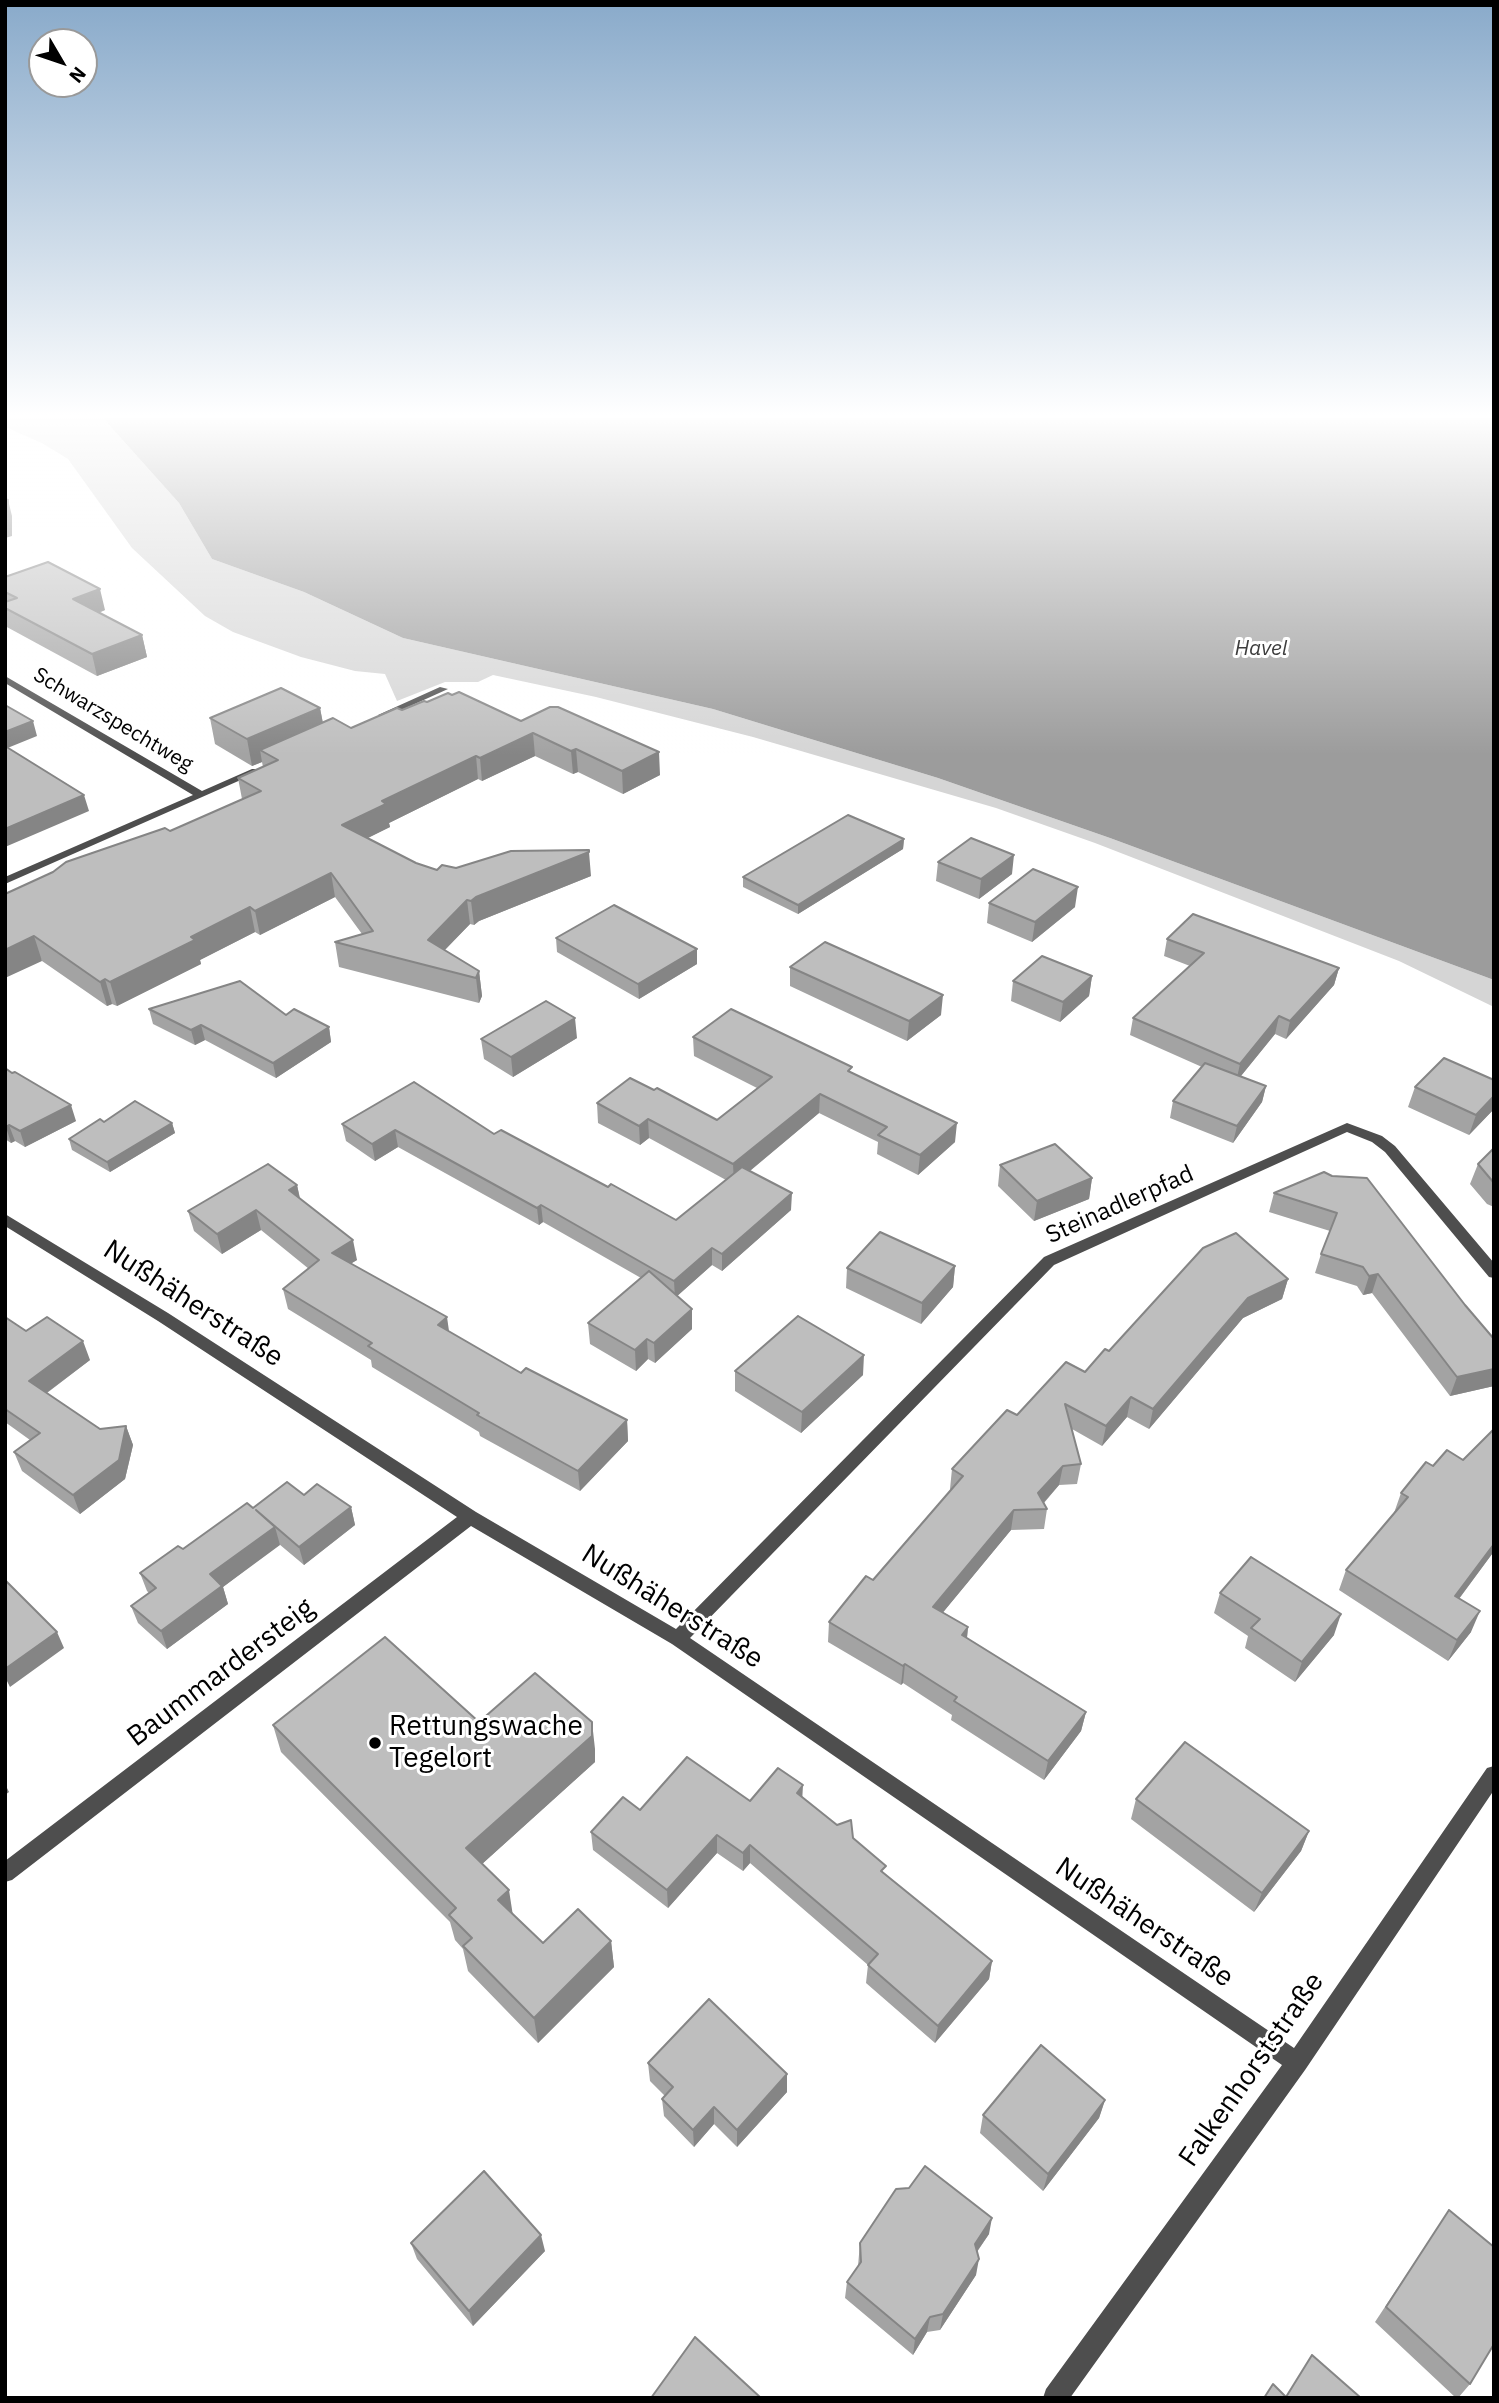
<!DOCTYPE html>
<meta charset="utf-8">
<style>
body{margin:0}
#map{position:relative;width:1499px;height:2403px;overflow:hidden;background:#fff;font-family:"IBM Plex Sans",sans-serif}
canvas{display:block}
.frame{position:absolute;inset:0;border:7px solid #000;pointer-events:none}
.north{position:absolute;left:28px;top:28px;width:70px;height:70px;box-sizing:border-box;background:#fff;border:2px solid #999;border-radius:50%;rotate:129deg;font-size:19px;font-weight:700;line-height:28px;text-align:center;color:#000}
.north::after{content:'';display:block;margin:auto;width:24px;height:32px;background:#000;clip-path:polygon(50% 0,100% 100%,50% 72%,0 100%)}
</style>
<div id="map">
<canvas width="1499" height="2403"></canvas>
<div class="frame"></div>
<div class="north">N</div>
</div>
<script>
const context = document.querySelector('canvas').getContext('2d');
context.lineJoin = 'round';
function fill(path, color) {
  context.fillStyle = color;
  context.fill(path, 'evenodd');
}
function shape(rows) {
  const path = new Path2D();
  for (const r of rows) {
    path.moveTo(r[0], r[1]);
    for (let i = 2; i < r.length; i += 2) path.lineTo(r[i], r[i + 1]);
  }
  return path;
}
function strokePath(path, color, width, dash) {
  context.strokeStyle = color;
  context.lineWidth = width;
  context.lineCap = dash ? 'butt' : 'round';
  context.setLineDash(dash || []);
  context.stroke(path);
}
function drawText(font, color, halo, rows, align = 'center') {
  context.font = font + ' "IBM Plex Sans",sans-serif';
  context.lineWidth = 6;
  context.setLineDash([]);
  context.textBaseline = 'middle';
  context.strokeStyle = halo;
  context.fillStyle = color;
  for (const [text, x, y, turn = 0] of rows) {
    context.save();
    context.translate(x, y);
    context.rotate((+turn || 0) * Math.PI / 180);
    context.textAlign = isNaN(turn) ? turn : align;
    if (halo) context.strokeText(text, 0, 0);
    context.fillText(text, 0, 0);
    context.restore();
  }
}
const green = shape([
 [5,418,103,418,179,503,212,559,304,592,403,638,713,709,938,778,1110,838,1494,980,1494,1007,1399,961,1095,843,996,808,753,737,596,697,493,675,478,682,445,682,397,701,385,674,355,671,301,657,233,632,205,616,132,548,68,459,42,443,5,427]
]);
const water = shape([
 [103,418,1494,418,1494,980,1110,838,938,778,713,709,403,638,304,592,212,559,179,503]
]);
const minor = shape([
 [5,676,202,791,252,769,260,769,261,771,5,884,5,877,193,795,5,683,5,676],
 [440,687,448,689,386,717,378,715,440,687],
 [1347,1123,1382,1136,1395,1146,1494,1263,1494,1278,1489,1277,1385,1152,1372,1142,1347,1132,1054,1265,690,1638,1294,2048,1487,1768,1494,1766,1494,1790,1305,2070,1070,2398,1043,2398,1046,2389,1282,2065,672,1644,471,1526,12,1880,5,1882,5,1861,457,1517,158,1321,5,1226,5,1214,168,1313,476,1512,676,1629,1044,1257,1347,1123]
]);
const wall = shape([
 [5,577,105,610,99,613,142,635,147,657,97,676,5,626],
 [427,702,521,721,660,775,623,794,578,772,573,774,535,756,482,781,478,779,389,823,390,827,367,838,416,863,437,870,456,868,591,876,479,921,474,925,470,924,445,950,479,971,482,996,479,1003,339,967,335,942,362,934,335,897,260,935,255,932,200,960,201,964,117,1006,112,1004,107,1006,42,961,5,894,170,831,242,799,238,778,263,767,262,762,252,766,215,744,210,718,320,708,323,723,351,728],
 [904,839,903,849,798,914,743,887,743,877],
 [938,862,1012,874,979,899,936,881],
 [989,903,1075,907,1032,942,987,923],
 [556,938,697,964,639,999,557,952],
 [1167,939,1339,968,1334,985,1286,1039,1275,1034,1241,1076,1266,1086,1262,1102,1233,1143,1170,1118,1173,1101,1202,1067,1130,1035,1133,1018,1190,966,1164,956],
 [790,967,941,1015,907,1041,790,986],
 [1092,976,1089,996,1060,1022,1011,1001,1013,981],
 [149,1009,286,1015,329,1027,331,1042,276,1078,205,1040,195,1045,153,1024],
 [693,1037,852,1073,955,1142,918,1175,877,1154,878,1142,819,1113,750,1171,791,1210,722,1271,712,1265,677,1296,692,1309,692,1329,655,1363,648,1359,636,1371,590,1344,588,1323,641,1278,543,1222,539,1225,398,1147,375,1161,346,1141,342,1124,494,1134,676,1220,726,1180,649,1138,640,1145,598,1123,597,1103,717,1120,757,1088,694,1056],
 [577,1038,513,1077,484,1059,481,1039],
 [5,1068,76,1121,25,1147,15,1141,11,1143,5,1139],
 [1494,1080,1494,1109,1469,1135,1408,1107,1415,1087],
 [104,1122,172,1123,175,1133,110,1172,72,1150,69,1139],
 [1494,1148,1494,1207,1487,1204,1470,1184,1478,1164],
 [1000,1165,1092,1178,1089,1199,1034,1221,998,1186],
 [1324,1172,1465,1305,1494,1339,1494,1386,1450,1396,1372,1293,1363,1295,1357,1286,1315,1273,1321,1254,1330,1231,1269,1212,1274,1193],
 [297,1185,300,1198,357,1260,351,1263,449,1332,521,1373,627,1420,628,1441,580,1491,480,1436,479,1432,372,1367,371,1360,288,1309,283,1289,309,1269,261,1230,222,1254,194,1231,188,1211],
 [955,1266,953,1287,921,1324,846,1288,847,1268],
 [1288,1279,1282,1299,1243,1318,1149,1429,1127,1417,1102,1446,1072,1429,1081,1464,1077,1484,1059,1485,1044,1503,1047,1509,1044,1529,1011,1530,943,1612,968,1627,967,1638,1086,1712,1081,1731,1044,1780,951,1720,952,1715,903,1683,901,1685,828,1642,829,1622,873,1580,951,1490,950,1489,952,1469,1017,1415,1085,1372,1109,1351],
 [5,1317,26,1331,90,1360,47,1393,100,1429,126,1426,133,1445,125,1479,80,1514,22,1471,14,1452,30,1440,5,1422],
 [735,1371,863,1375,801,1433,735,1391],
 [1494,1429,1494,1555,1492,1554,1459,1599,1471,1632,1448,1661,1339,1590,1346,1570,1394,1513,1401,1493,1433,1466,1463,1460],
 [304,1495,351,1507,355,1525,304,1565,279,1544,223,1587,228,1604,167,1649,138,1623,131,1606,149,1593,147,1591,140,1573,253,1508],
 [1220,1593,1334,1635,1295,1682,1245,1648,1248,1636,1214,1613],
 [273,1725,595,1749,595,1762,482,1864,513,1914,543,1943,611,1941,614,1967,538,2043,468,1971,463,1949,455,1940,450,1922,281,1752],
 [802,1798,853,1838,885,1874,992,1961,989,1979,935,2043,866,1983,868,1965,750,1863,743,1871,717,1853,668,1908,593,1850,591,1832,640,1810,750,1801],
 [1136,1799,1309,1831,1301,1851,1254,1912,1131,1819],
 [648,2063,787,2092,737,2147,714,2124,694,2147,664,2116,662,2099,665,2096,650,2081],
 [1105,2100,1099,2118,1043,2191,980,2133,983,2115],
 [1449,2210,1493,2276,1470,2384,1458,2398,1456,2398,1375,2322],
 [989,2234,977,2252,976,2275,940,2330,927,2332,913,2355,845,2298,847,2282,858,2266,860,2243],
 [411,2243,545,2251,473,2326,417,2259]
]);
const shadedWall = shape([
 [8,500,12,516,12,536,5,538,5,521],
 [100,589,105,610,78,620,73,599],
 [142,635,147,657,97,676,92,654],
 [320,708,325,735,260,750,262,762,252,766,247,739],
 [33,721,37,736,5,749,5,732],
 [533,733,535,756,482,781,480,758],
 [576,749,578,772,573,774,571,751],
 [659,752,660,775,623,794,622,771],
 [476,756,478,779,389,823,390,827,346,849,342,825,382,801],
 [84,795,89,811,5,847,5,829],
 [904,839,903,849,798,914,798,905],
 [589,852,591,876,479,921,474,925,471,901,476,897],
 [1014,855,1012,874,979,899,981,879],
 [331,873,335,897,260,935,255,911],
 [1078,887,1075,907,1032,942,1035,922],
 [467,900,470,924,431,964,428,940],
 [250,907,255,932,200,960,201,964,117,1006,110,982,191,937],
 [34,936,42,961,5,978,5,950],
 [697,949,697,964,639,999,638,984],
 [1339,968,1334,985,1286,1039,1290,1021],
 [479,971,482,996,479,1003,476,978],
 [1092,976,1089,996,1060,1022,1063,1002],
 [105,979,112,1004,107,1006,100,982],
 [943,995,941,1015,907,1041,909,1021],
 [1279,1016,1275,1034,1236,1082,1240,1064],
 [575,1018,577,1038,513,1077,511,1057],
 [201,1025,205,1040,195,1045,191,1030],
 [329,1027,331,1042,276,1078,273,1063],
 [1266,1086,1262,1102,1233,1143,1237,1126],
 [820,1094,819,1113,734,1184,733,1164],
 [1494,1096,1494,1109,1469,1135,1476,1115],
 [71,1105,76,1121,25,1147,20,1131],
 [648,1119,649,1138,640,1145,639,1126],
 [172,1123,175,1133,110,1172,107,1162],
 [957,1123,955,1142,918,1175,920,1155],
 [9,1125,15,1141,11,1143,6,1127],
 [395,1130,398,1147,375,1161,372,1144],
 [1092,1178,1089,1199,1034,1221,1037,1201],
 [297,1185,301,1205,289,1190],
 [792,1193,791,1210,722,1271,722,1254],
 [541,1205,543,1222,539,1225,537,1208],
 [256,1210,261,1230,222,1254,217,1234],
 [353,1240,357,1260,336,1273,332,1253],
 [712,1248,712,1265,675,1298,674,1281],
 [955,1266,953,1287,921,1324,922,1303],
 [1378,1274,1372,1293,1363,1295,1369,1276],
 [1288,1279,1282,1299,1243,1318,1149,1429,1153,1409,1248,1298],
 [692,1309,692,1329,655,1363,654,1343],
 [447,1317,450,1338,438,1325],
 [647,1339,648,1359,636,1371,635,1350],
 [83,1341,90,1360,37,1400,29,1381],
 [864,1355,863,1375,801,1433,802,1412],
 [1494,1369,1494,1386,1450,1396,1457,1377],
 [1131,1397,1127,1417,1102,1446,1106,1426],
 [627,1420,628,1441,580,1491,578,1471],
 [126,1426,133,1445,125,1479,80,1514,73,1495],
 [1063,1466,1059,1485,1038,1509,1038,1493],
 [351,1507,355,1525,304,1565,299,1547],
 [1014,1510,1011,1530,931,1627,933,1607],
 [275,1527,280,1545,223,1587,228,1604,167,1649,161,1631,210,1574],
 [1494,1544,1494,1551,1492,1554,1446,1616,1455,1596],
 [1480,1611,1471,1632,1448,1661,1457,1640],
 [1341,1614,1334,1635,1295,1682,1302,1662],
 [968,1627,966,1647,962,1635],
 [57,1632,64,1648,10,1687,5,1677,5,1669],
 [905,1664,903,1683,901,1685,903,1666],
 [1086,1712,1081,1731,1044,1780,1048,1761],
 [592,1722,595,1749,595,1762,471,1874,466,1848],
 [5,1784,9,1792,5,1795],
 [803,1785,802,1803,797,1793],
 [1309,1831,1301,1851,1254,1912,1262,1893],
 [717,1835,717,1853,668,1908,667,1890],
 [750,1845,750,1863,743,1871,743,1853],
 [509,1890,513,1916,498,1900],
 [611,1941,614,1967,538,2043,534,2018],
 [992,1961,989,1979,935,2043,938,2026],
 [787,2074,787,2092,737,2147,737,2130],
 [1105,2100,1099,2118,1043,2191,1048,2174],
 [714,2107,714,2124,694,2147,693,2130],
 [992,2218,989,2234,971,2260,975,2244],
 [541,2235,545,2251,473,2326,469,2311],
 [979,2259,976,2275,940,2330,943,2314],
 [930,2317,927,2332,913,2355,915,2339]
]);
const building = shape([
 [5,499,8,500,8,520,5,521,5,499],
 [48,562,100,589,73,599,142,635,92,654,5,608,5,602,17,598,5,592,5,577,48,562],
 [281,688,320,708,247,739,210,718,281,688],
 [459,692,521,721,550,707,558,707,659,752,622,771,576,749,571,751,533,733,480,758,476,756,382,801,386,804,342,825,416,863,437,870,442,865,456,868,511,851,589,850,589,852,476,897,471,901,467,900,428,940,479,971,476,978,335,942,373,931,331,873,255,911,250,907,191,937,195,940,110,982,105,979,100,982,34,936,5,950,5,894,53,872,66,862,165,828,170,831,261,791,238,778,278,760,260,750,333,718,351,728,397,708,402,710,424,701,427,702,448,693,452,695,459,692],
 [5,705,33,721,5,732,5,705],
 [5,746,84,795,5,829,5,746],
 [848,815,904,839,798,905,743,877,848,815],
 [971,838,1014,855,981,879,938,862,971,838],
 [1033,869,1078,887,1035,922,989,903,1033,869],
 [614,905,697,949,638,984,556,938,614,905],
 [1193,914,1339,968,1290,1021,1279,1016,1240,1064,1133,1018,1204,953,1167,939,1193,914],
 [825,942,943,995,909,1021,790,967,825,942],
 [1042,956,1092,976,1063,1002,1013,981,1042,956],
 [240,981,286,1015,294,1009,329,1027,273,1063,201,1025,191,1030,149,1009,240,981],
 [546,1001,575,1018,511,1057,481,1039,546,1001],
 [731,1009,852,1067,848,1071,957,1123,920,1155,878,1135,887,1127,820,1094,733,1164,648,1119,639,1126,597,1103,630,1078,654,1090,657,1088,717,1120,772,1077,693,1037,731,1009],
 [1444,1058,1494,1080,1494,1096,1476,1115,1415,1087,1444,1058],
 [1205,1063,1266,1086,1237,1126,1173,1101,1205,1063],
 [5,1068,12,1073,15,1072,71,1105,20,1131,9,1125,6,1127,5,1068],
 [414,1082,494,1134,501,1130,608,1187,611,1184,676,1220,742,1167,792,1193,722,1254,712,1248,674,1281,541,1205,537,1208,395,1130,372,1144,342,1124,414,1082],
 [135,1101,172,1123,107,1162,69,1139,100,1119,104,1122,135,1101],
 [1055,1144,1092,1178,1037,1201,1000,1165,1055,1144],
 [1494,1148,1494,1183,1478,1164,1494,1148],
 [268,1164,297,1185,289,1190,353,1240,332,1253,447,1317,438,1325,521,1373,526,1368,627,1420,578,1471,477,1415,479,1413,368,1346,372,1343,283,1289,319,1260,256,1210,217,1234,188,1211,268,1164],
 [1324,1172,1332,1176,1367,1178,1465,1305,1494,1339,1494,1369,1457,1377,1378,1274,1369,1276,1363,1267,1321,1254,1337,1213,1274,1193,1324,1172],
 [880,1232,955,1266,922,1303,847,1268,880,1232],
 [1236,1233,1288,1279,1248,1298,1153,1409,1131,1397,1106,1426,1065,1404,1081,1464,1063,1466,1038,1493,1047,1509,1014,1510,933,1607,968,1627,962,1635,1086,1712,1048,1761,954,1701,957,1697,905,1664,903,1666,829,1622,866,1576,873,1580,963,1476,952,1469,1007,1410,1017,1415,1066,1362,1085,1372,1105,1349,1109,1351,1203,1248,1236,1233],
 [649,1271,692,1309,654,1343,647,1339,635,1350,588,1323,649,1271],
 [798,1316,864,1355,802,1412,735,1371,798,1316],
 [5,1317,26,1331,47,1317,83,1341,29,1381,100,1429,126,1426,119,1460,73,1495,14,1452,40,1433,5,1409,5,1317],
 [1494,1429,1494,1544,1455,1596,1480,1611,1457,1640,1346,1570,1408,1497,1401,1493,1426,1462,1433,1466,1447,1450,1463,1460,1494,1429],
 [287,1482,304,1495,317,1484,351,1507,299,1547,256,1510,275,1527,210,1574,222,1586,161,1631,131,1606,156,1588,140,1573,178,1546,183,1549,247,1503,253,1508,287,1482],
 [1251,1557,1341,1614,1302,1662,1251,1628,1260,1619,1220,1593,1251,1557],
 [5,1580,57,1632,5,1669,5,1580],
 [385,1637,479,1722,535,1673,592,1722,592,1736,466,1848,509,1890,498,1900,543,1943,578,1909,611,1941,534,2018,463,1946,472,1938,449,1915,456,1908,273,1725,385,1637],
 [1185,1742,1309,1831,1262,1893,1136,1799,1185,1742],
 [687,1757,750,1801,778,1768,803,1785,797,1793,837,1825,851,1820,853,1838,886,1866,881,1871,992,1961,938,2026,868,1965,878,1954,750,1845,743,1853,717,1835,667,1890,591,1832,623,1797,640,1810,687,1757],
 [709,1999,787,2074,737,2130,714,2107,693,2130,662,2099,673,2087,648,2063,709,1999],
 [1041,2045,1105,2100,1048,2174,983,2115,1041,2045],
 [925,2166,992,2218,975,2244,979,2259,943,2314,930,2317,915,2339,847,2282,861,2262,860,2243,896,2189,909,2188,925,2166],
 [484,2171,541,2235,469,2311,411,2243,484,2171],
 [1449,2210,1494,2247,1494,2274,1493,2276,1494,2277,1494,2344,1470,2384,1386,2307,1449,2210],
 [695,2337,761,2398,651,2398,695,2337],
 [1312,2355,1361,2398,1264,2398,1273,2384,1286,2397,1312,2355]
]);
const markers = [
 [375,1743,7,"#000"]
];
const farWaternames = [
 ["Havel",1261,649]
];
const farStreetnames = [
 ["Schwarzspechtweg",113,720,31]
];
const streetNames = [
 ["Steinadlerpfad",1120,1205,-24]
];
const nearStreetnames = [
 ["Nußhäherstraße",193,1304,33],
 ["Nußhäherstraße",672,1607,32],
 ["Baummardersteig",221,1673,-37],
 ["Nußhäherstraße",1144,1923,34],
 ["Falkenhorststraße",1252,2070,-55]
];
const nearPoinames = [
 ["Rettungswache",389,1727],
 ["Tegelort",389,1759]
];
fill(green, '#d5d5d5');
fill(water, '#9c9c9c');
fill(minor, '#4e4e4e');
fill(wall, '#a3a3a3');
fill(shadedWall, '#858585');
fill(building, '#bebebe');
strokePath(building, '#858585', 2);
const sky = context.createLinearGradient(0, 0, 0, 755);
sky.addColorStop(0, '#89aaca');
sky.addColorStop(0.55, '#fff');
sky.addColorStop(1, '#ffffff00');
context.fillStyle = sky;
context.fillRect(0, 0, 1499, 755);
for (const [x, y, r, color] of markers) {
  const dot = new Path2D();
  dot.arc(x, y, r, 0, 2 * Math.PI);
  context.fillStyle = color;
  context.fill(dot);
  strokePath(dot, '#fff', 2.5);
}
drawText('italic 21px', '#3d3d3d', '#fff', farWaternames);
drawText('21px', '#000', '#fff', farStreetnames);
drawText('24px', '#000', '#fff', streetNames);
drawText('28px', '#000', '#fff', nearStreetnames);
drawText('28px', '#000', '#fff', nearPoinames, 'left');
</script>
